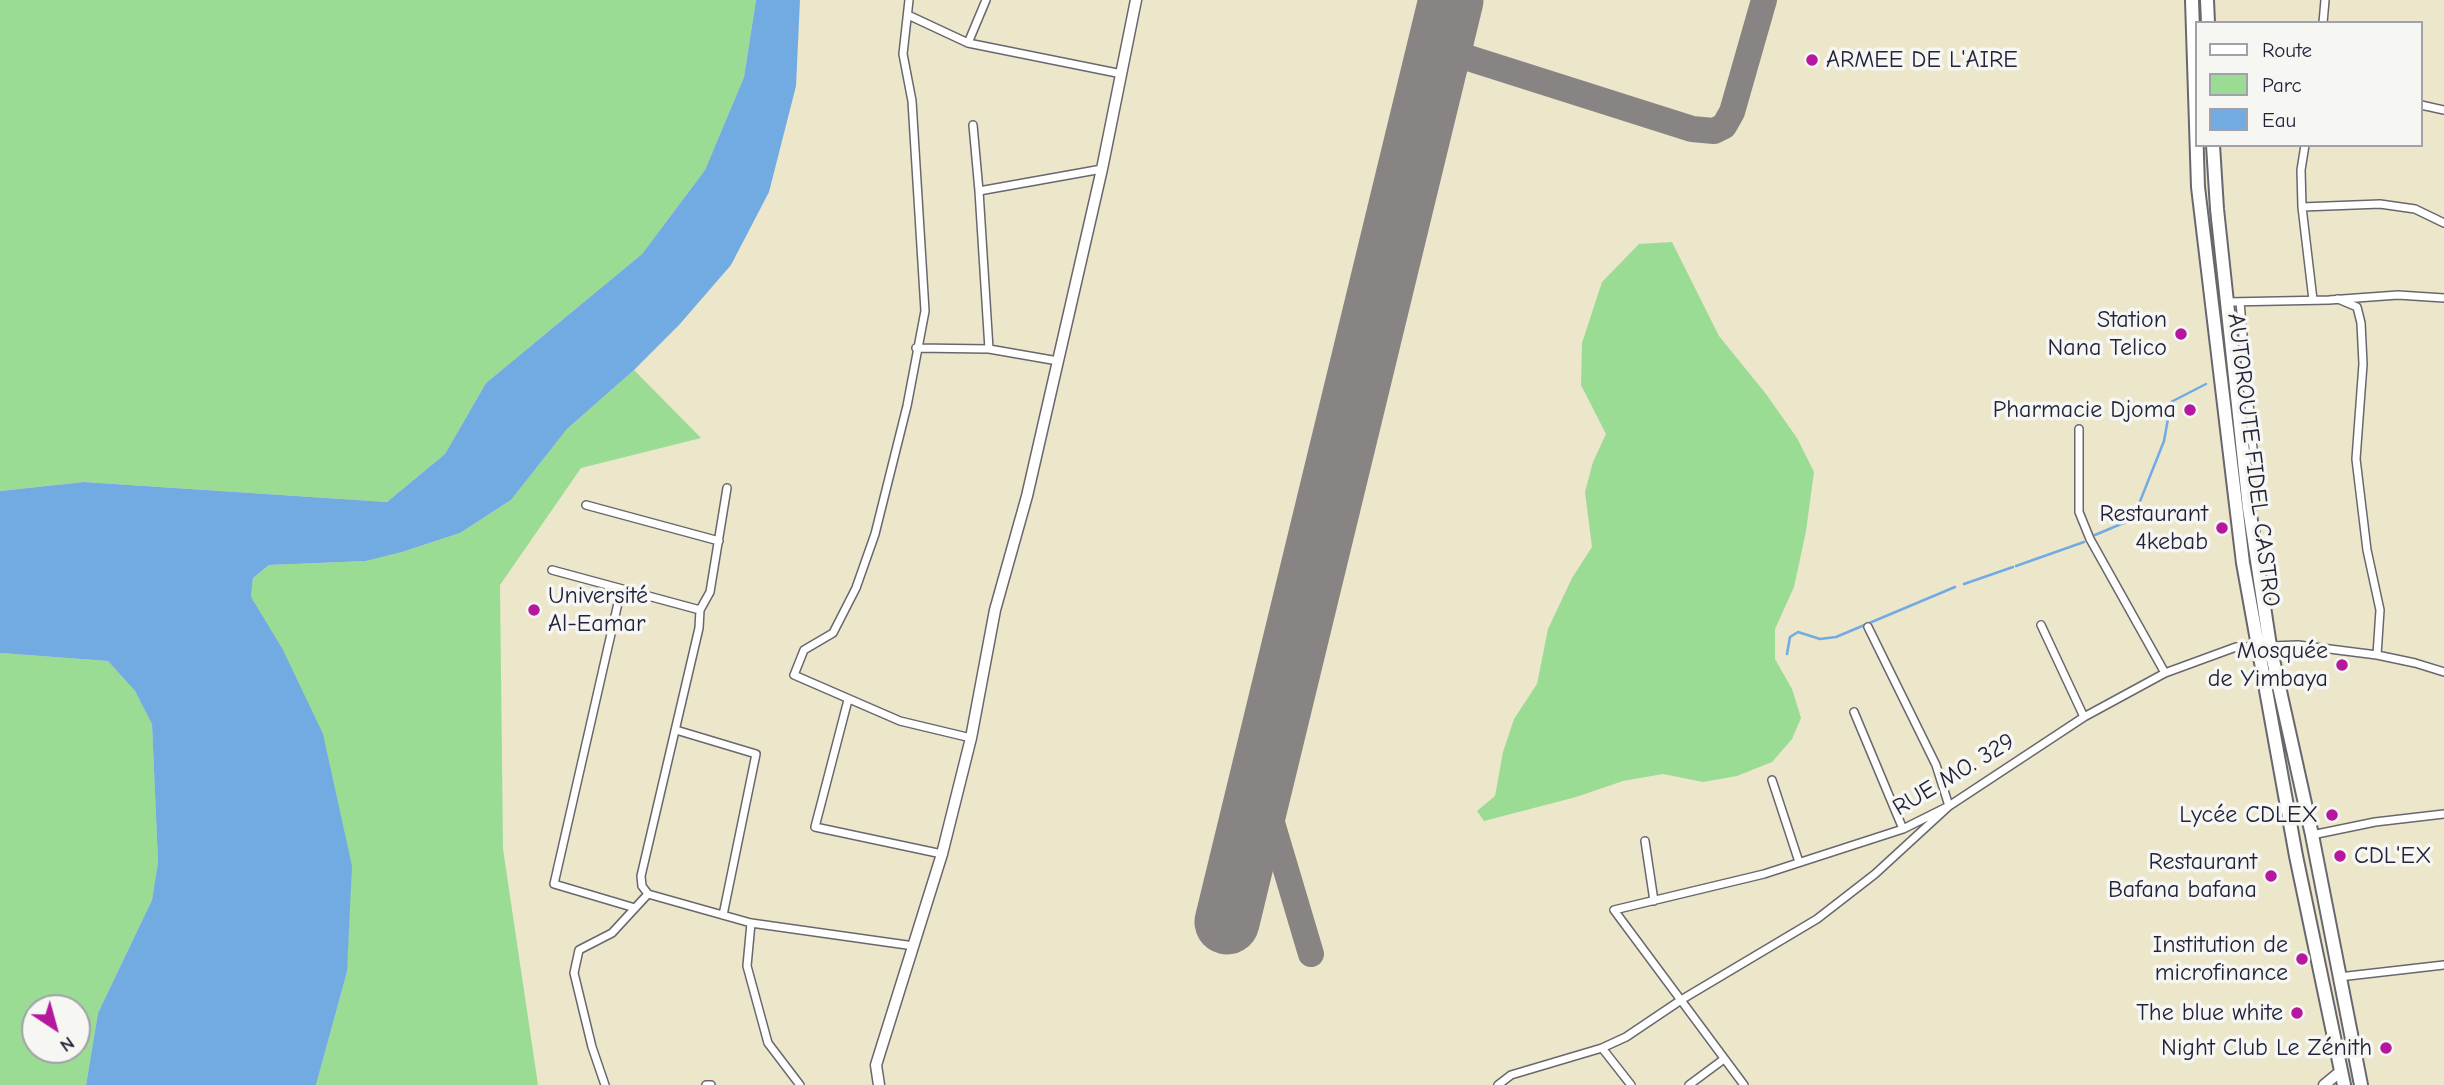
<!DOCTYPE html>
<meta charset="utf-8">
<style>
body{margin:0}
#map{position:relative;width:2444px;height:1085px;overflow:hidden;background:#ece6cb;font-family:"Comic Neue",sans-serif}
canvas{display:block}
.legend{position:absolute;left:2195px;top:21px;width:228px;height:126px;box-sizing:border-box;background:#f6f6f2;border:2px solid #a1a1a9;margin:0;padding:9px 12px;list-style:none;font-size:21px;color:#22223b}
.legend li{display:flex;align-items:center;gap:14px;height:35px}
.legend b{width:35px;border:2px solid #a1a1a9}
.north{position:absolute;left:21px;top:994px;width:70px;height:70px;box-sizing:border-box;background:#f6f6f2;border:2px solid #a1a1a9;border-radius:50%;rotate:144deg;font-size:19px;font-weight:700;line-height:28px;text-align:center;color:#22223b}
.north::after{content:'';display:block;margin:auto;width:24px;height:32px;background:#b5179e;clip-path:polygon(50% 0,100% 100%,50% 72%,0 100%)}
</style>
<div id="map">
<canvas width="2444" height="1085"></canvas>
<ul class="legend">
<li><b style="height:9px;background:#fff"></b>Route</li>
<li><b style="height:19px;background:#9adc93"></b>Parc</li>
<li><b style="height:19px;background:#72abe2"></b>Eau</li>
</ul>
<div class="north">N</div>
</div>
<script>
const context = document.querySelector('canvas').getContext('2d');
context.lineJoin = 'round';
function fill(path, color) {
  context.fillStyle = color;
  context.fill(path, 'evenodd');
}
function shape(rows) {
  const path = new Path2D();
  for (const r of rows) {
    path.moveTo(r[0], r[1]);
    for (let i = 2; i < r.length; i += 2) path.lineTo(r[i], r[i + 1]);
  }
  return path;
}
function strokePath(path, color, width, dash) {
  context.strokeStyle = color;
  context.lineWidth = width;
  context.lineCap = dash ? 'butt' : 'round';
  context.setLineDash(dash || []);
  context.stroke(path);
}
function drawText(font, color, halo, rows, align = 'center') {
  context.font = font + ' "Comic Neue",sans-serif';
  context.lineWidth = 7;
  context.setLineDash([]);
  context.textBaseline = 'middle';
  context.strokeStyle = halo;
  context.fillStyle = color;
  for (const [text, x, y, turn = 0] of rows) {
    context.save();
    context.translate(x, y);
    context.rotate((+turn || 0) * Math.PI / 180);
    context.textAlign = isNaN(turn) ? turn : align;
    if (halo) context.strokeText(text, 0, 0);
    context.fillText(text, 0, 0);
    context.restore();
  }
}
const green = shape([
 [0,0,756,0,744,77,705,170,642,254,486,383,445,454,387,502,84,482,0,491],
 [1672,242,1719,336,1766,394,1797,438,1814,472,1806,531,1794,587,1775,629,1775,659,1792,689,1801,718,1792,739,1772,762,1737,776,1703,782,1663,774,1623,781,1576,797,1484,821,1477,811,1495,796,1503,752,1514,719,1537,684,1548,629,1572,578,1592,547,1585,492,1593,462,1606,434,1581,385,1582,343,1602,282,1639,244],
 [634,370,701,438,581,468,500,585,503,849,538,1085,316,1085,347,972,251,597,253,578,269,565,366,561,402,552,460,533,511,500,567,429],
 [0,653,108,661,135,691,152,723,158,862,152,900,98,1013,86,1085,0,1085],
 [35,1008,77,1008,77,1050,35,1050]
]);
const water = shape([
 [756,0,800,0,796,86,769,192,731,265,679,325,634,370,567,429,511,500,460,533,402,552,366,561,269,565,253,578,251,597,283,650,323,734,352,866,347,972,316,1085,86,1085,98,1013,152,900,158,862,152,724,135,691,108,661,0,653,0,491,84,482,387,502,445,454,486,383,642,254,705,170,744,77]
]);
const stream = shape([
 [2095,535,2133,519,2164,441,2171,402,2206,384],
 [2016,566,2084,542],
 [1964,584,2013,567],
 [1787,654,1790,637,1798,632,1820,639,1836,637,1955,587]
]);
const taxiway = shape([
 [1440,49,1692,129,1714,131,1724,126,1732,112,1764,0],
 [1265,766,1264,793,1267,806,1311,954]
]);
const runway = shape([
 [1227,922,1451,0]
]);
const minor = shape([
 [909,0,903,54,912,101,925,311,907,406,875,534,856,588,833,633,804,650,794,675,900,721,971,738],
 [908,15,968,43,986,0],
 [2323,23,2325,0],
 [968,43,1122,74],
 [2421,105,2444,110],
 [973,125,979,191,989,349],
 [2305,145,2301,170,2302,207,2313,300],
 [979,191,1102,169],
 [2302,207,2380,204,2415,209,2444,223],
 [2338,299,2357,307,2361,323,2363,364,2356,459,2367,550,2380,610,2377,655],
 [2228,302,2329,300,2398,295,2444,298],
 [2240,302,2254,460],
 [916,348,989,349,1058,361],
 [2079,429,2079,512,2090,539,2165,673],
 [727,488,710,592,700,610,699,628,641,876,642,886,648,894,751,923,914,946],
 [586,505,719,541],
 [552,570,700,610],
 [621,590,554,884,635,908],
 [2041,625,2084,717],
 [2270,646,2298,645,2377,655,2415,663,2444,672],
 [848,700,815,827,942,854],
 [1854,712,1903,829],
 [676,730,756,754,723,915],
 [1772,780,1799,862],
 [2312,835,2375,822,2444,814],
 [1645,841,1654,901],
 [751,923,747,966,768,1043,800,1085],
 [2339,977,2444,965],
 [1602,1048,1631,1085],
 [605,1085,592,1047,574,973,579,950,612,933,648,894],
 [706,1085,711,1085],
 [1498,1085,1511,1075,1602,1048,1626,1037,1681,1000,1817,919,1875,874,1949,806,1936,765,1868,627],
 [1689,1085,1724,1059],
 [1744,1085,1614,910,1764,874,1903,829,1949,806,2084,717,2165,673,2236,647,2257,647]
]);
const tertiary = shape([
 [879,1085,876,1065,942,854,971,738,995,610,1027,496,1102,169,1136,0],
 [2324,1085,2341,1071]
]);
const trunk = shape([
 [2192,0,2198,187,2243,563,2296,856,2344,1085],
 [2207,0,2208,23],
 [2213,145,2217,209,2249,508,2270,646,2312,835,2361,1085]
]);
const markers = [
 [1812,60,7,"#b5179e"],
 [2181,334,7,"#b5179e"],
 [2190,410,7,"#b5179e"],
 [2222,528,7,"#b5179e"],
 [534,610,7,"#b5179e"],
 [2342,665,7,"#b5179e"],
 [2332,815,7,"#b5179e"],
 [2340,856,7,"#b5179e"],
 [2271,876,7,"#b5179e"],
 [2302,959,7,"#b5179e"],
 [2297,1013,7,"#b5179e"],
 [2386,1048,7,"#b5179e"]
];
const poiNames = [
 ["ARMEE DE L'AIRE",1826,60,"left"],
 ["Station",2167,320],
 ["Nana Telico",2167,348],
 ["Pharmacie Djoma",2176,410],
 ["Restaurant",2208,514],
 ["4kebab",2208,542],
 ["Université",548,596,"left"],
 ["Al-Eamar",548,624,"left"],
 ["Mosquée",2328,651],
 ["de Yimbaya",2328,679],
 ["Lycée CDLEX",2318,815],
 ["CDL'EX",2354,856,"left"],
 ["Restaurant",2257,862],
 ["Bafana bafana",2257,890],
 ["Institution de",2288,945],
 ["microfinance",2288,973],
 ["The blue white",2283,1013],
 ["Night Club Le Zénith",2372,1048]
];
const streetNames = [
 ["AUTOROUTE FIDEL CASTRO",2253,460,83],
 ["RUE MO. 329",1954,775,-31]
];
fill(green, '#9adc93');
fill(water, '#72abe2');
strokePath(stream, '#72abe2', 2.5);
strokePath(taxiway, '#878483', 26);
strokePath(runway, '#878483', 65);
strokePath(minor, '#69676d', 10);
strokePath(tertiary, '#69676d', 13);
strokePath(trunk, '#69676d', 16);
strokePath(minor, '#fff', 7);
strokePath(tertiary, '#fff', 10);
strokePath(trunk, '#fff', 12);
for (const [x, y, r, color] of markers) {
  const dot = new Path2D();
  dot.arc(x, y, r, 0, 2 * Math.PI);
  context.fillStyle = color;
  context.fill(dot);
  strokePath(dot, '#f6f6f2', 2.5);
}
drawText('24px', '#22223b', '#f6f6f2', poiNames, 'right');
drawText('24px', '#22223b', '#f6f6f2', streetNames);
</script>
